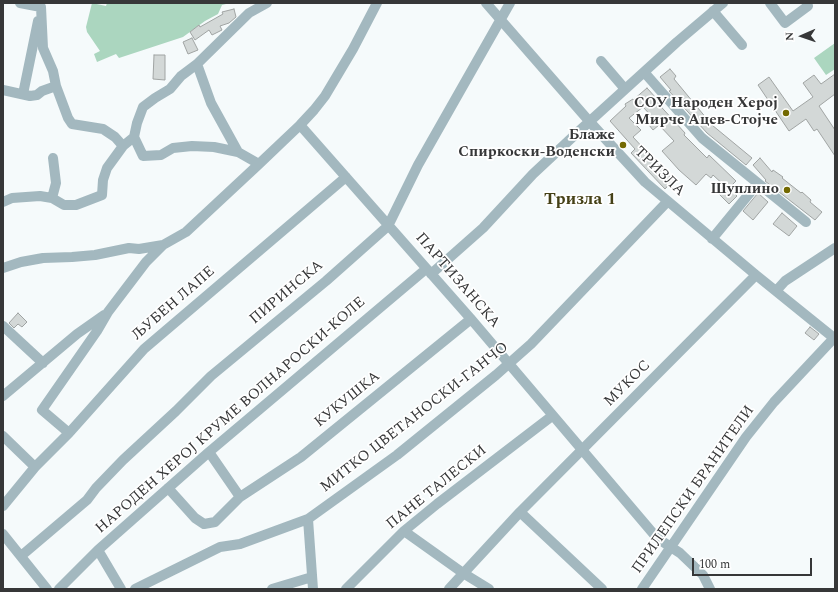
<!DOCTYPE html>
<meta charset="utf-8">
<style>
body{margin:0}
#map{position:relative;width:838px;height:592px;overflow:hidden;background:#f5fafb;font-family:Spectral,serif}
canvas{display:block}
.frame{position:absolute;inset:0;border:4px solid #363738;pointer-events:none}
.north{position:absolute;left:782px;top:16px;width:40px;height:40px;-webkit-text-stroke:3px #fff;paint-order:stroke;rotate:268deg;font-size:11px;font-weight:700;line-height:16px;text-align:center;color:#363738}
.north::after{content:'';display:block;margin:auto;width:14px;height:18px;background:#363738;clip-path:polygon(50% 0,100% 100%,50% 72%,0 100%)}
.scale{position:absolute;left:692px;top:558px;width:120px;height:18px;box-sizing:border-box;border:2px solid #363738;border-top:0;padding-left:5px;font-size:12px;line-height:14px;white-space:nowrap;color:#363738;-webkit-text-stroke:3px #fff;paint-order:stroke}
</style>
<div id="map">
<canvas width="838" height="592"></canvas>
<div class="frame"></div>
<div class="north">N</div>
<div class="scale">100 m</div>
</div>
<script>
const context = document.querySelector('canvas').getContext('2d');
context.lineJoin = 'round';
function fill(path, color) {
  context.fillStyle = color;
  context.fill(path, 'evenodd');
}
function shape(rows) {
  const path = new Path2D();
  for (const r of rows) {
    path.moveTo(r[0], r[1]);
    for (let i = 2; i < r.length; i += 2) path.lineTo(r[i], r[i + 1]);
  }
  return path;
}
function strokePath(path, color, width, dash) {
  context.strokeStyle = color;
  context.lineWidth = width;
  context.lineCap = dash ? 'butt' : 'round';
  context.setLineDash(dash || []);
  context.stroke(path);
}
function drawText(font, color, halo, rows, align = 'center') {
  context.font = font + ' Spectral,serif';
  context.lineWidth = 3.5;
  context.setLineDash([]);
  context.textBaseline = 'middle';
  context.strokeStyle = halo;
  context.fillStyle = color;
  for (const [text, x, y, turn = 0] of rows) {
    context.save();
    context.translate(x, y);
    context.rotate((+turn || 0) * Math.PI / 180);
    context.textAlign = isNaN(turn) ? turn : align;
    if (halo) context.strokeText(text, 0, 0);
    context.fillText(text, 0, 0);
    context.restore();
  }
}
const green = shape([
 [92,3,106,6,107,3,230,3,222,5,218,14,205,21,183,37,119,58,116,54,97,62,94,54,100,51,87,32,86,27],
 [835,43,835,69,826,75,814,58]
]);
const building = shape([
 [234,9,236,17,229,23,220,26,222,30,212,35,209,30,195,40,190,32,199,25,200,27,223,14,222,12,234,9],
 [192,38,198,50,188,54,183,42,192,38],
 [154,55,165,55,165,80,153,79,154,55],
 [670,69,676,76,674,79,712,125,752,158,746,165,707,133,669,91,671,90,660,77,670,69],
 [835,74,835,94,819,106,835,130,835,156,817,129,814,131,806,119,789,131,758,85,769,77,793,111,813,97,803,83,814,75,821,84,835,74],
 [647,88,656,98,654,99,685,133,684,135,707,158,709,155,736,181,729,188,737,196,729,204,719,194,726,187,713,175,711,178,706,174,696,185,679,170,662,151,674,141,659,125,653,130,649,125,655,120,643,107,629,118,641,130,633,137,673,180,665,189,631,153,635,149,610,121,626,106,625,104,633,99,633,100,647,88],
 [760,158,772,172,773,170,783,177,782,178,801,193,802,192,811,200,810,202,822,212,815,220,765,181,766,180,753,165,760,158],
 [758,193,768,202,753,220,743,211,758,193],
 [782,213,797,226,789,236,773,224,782,213],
 [18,313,27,322,22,327,18,324,14,328,9,323,18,313],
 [810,327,819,334,814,340,805,333,810,327]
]);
const minor = shape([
 [20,3,41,7],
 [486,3,589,121,645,182,756,275,834,338],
 [770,3,785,23,808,6],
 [41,7,43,48,53,71,56,86,68,118,72,124,103,129,115,137,123,146],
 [713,11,742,45],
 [601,61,625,89],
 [197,64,211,103,238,152],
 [644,72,702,138,806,222],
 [3,90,30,96,37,95,42,91,56,86],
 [23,94,38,21],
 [300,125,471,319,657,538,680,553,703,575,710,589],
 [134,137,143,156,161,155,173,148,192,146,214,147,238,152,259,164],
 [52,198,56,183,53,158],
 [3,202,12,198,40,196,52,198,64,205,76,205,102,195,103,180,107,168,123,146,134,137,137,123,143,107,155,98,170,89,181,76,197,64,249,13,267,3],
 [712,239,758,183],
 [3,268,21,262,43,258,72,257,95,255,129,248,139,249,163,245],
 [431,274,483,228,533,174,578,132,677,42,723,3],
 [776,291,785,281,835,248],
 [3,326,43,363],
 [3,396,77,334,104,315],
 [69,433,42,410,97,331,108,312,146,262,163,245,186,232,259,164,300,125,314,110,325,96,353,49,377,3],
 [3,436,35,467],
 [209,452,240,497],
 [168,488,195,518,204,524,215,522,240,497,301,457,471,319],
 [3,506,35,467,69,433,144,349,346,177],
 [520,512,602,589],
 [308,519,313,589],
 [404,531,463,573,489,589],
 [3,534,47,589],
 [98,550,121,589],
 [21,556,87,500,96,488,123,460,176,411,211,376,326,281,388,226,418,165,510,3],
 [59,589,98,550,209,452,426,269],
 [135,589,220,547,240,544,308,519,397,455,496,375,531,344,667,202],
 [272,589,312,577],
 [346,589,404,531,437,504,552,416],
 [449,589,520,512,756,275],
 [642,589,746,437,774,402,835,337]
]);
const markers = [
 [786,113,4,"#736901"],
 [623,145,4,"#736901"],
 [787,190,4,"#736901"]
];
const poiNames = [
 ["СОУ Народен Херој",778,104],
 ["Мирче Ацев-Стојче",778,121],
 ["Блаже",615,136],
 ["Спиркоски-Воденски",615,153],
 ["Шуплино",779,190]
];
const streetNames = [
 ["ТРИЗЛА",659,172,44],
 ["ПАРТИЗАНСКА",457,281,49],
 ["ПИРИНСКА",287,293,-40],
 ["ЉУБЕН ЛАПЕ",174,304,-41],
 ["МУКОС",628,384,-45],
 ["КУКУШКА",348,400,-39],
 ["НАРОДЕН ХЕРОЈ КРУМЕ ВОЛНАРОСКИ-КОЛЕ",231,416,-41],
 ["МИТКО ЦВЕТАНОСКИ-ГАНЧО",415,418,-38],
 ["ПАНЕ ТАЛЕСКИ",437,488,-39],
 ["ПРИЛЕПСКИ БРАНИТЕЛИ",694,490,-55]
];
const quarterNames = [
 ["Тризла 1",580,201]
];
fill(green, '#abd6bf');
fill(building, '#d3d8d7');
strokePath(building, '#a0a4a3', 1);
strokePath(minor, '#a3b8bf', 10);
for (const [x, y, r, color] of markers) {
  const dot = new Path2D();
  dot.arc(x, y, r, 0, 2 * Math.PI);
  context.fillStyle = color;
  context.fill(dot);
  strokePath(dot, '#fff', 1.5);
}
drawText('bold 15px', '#363738', '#fff', poiNames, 'right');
drawText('15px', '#363738', '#fff', streetNames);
drawText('bold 17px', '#454117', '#fff', quarterNames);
</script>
